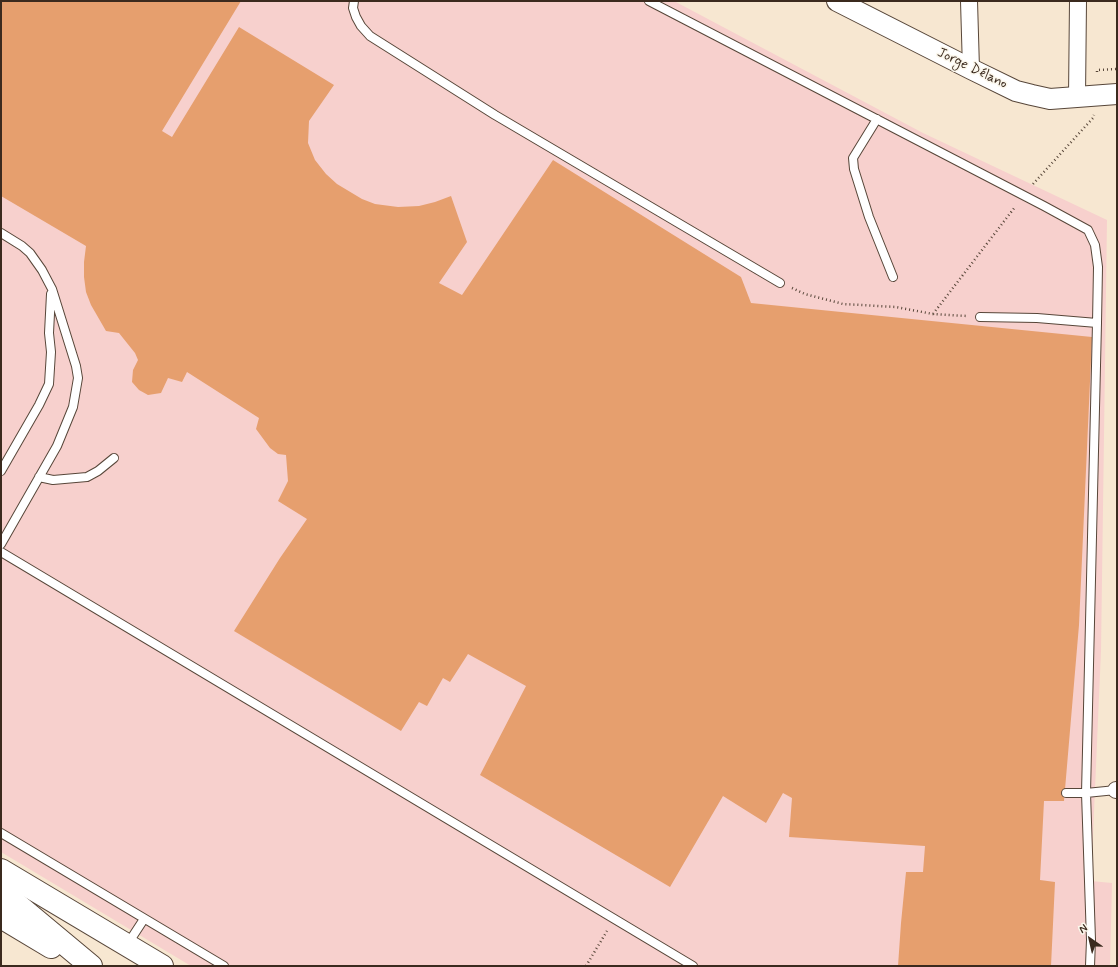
<!DOCTYPE html>
<meta charset="utf-8">
<style>
body{margin:0}
#map{position:relative;width:1118px;height:967px;overflow:hidden;background:#f7e7d1;font-family:Mynerve,sans-serif}
canvas{display:block}
.frame{position:absolute;inset:0;border:2px solid #3b2a1e;pointer-events:none}
.north{position:absolute;left:1070px;top:919px;width:40px;height:40px;-webkit-text-stroke:3px #fbf7ec;paint-order:stroke;rotate:326deg;font-size:11px;font-weight:700;line-height:16px;text-align:center;color:#3b2a1e}
.north::after{content:'';display:block;margin:auto;width:14px;height:18px;background:#3b2a1e;clip-path:polygon(50% 0,100% 100%,50% 72%,0 100%)}
</style>
<div id="map">
<canvas width="1118" height="967"></canvas>
<div class="frame"></div>
<div class="north">N</div>
</div>
<script>
const context = document.querySelector('canvas').getContext('2d');
context.lineJoin = 'round';
function fill(path, color) {
  context.fillStyle = color;
  context.fill(path, 'evenodd');
}
function shape(rows) {
  const path = new Path2D();
  for (const r of rows) {
    path.moveTo(r[0], r[1]);
    for (let i = 2; i < r.length; i += 2) path.lineTo(r[i], r[i + 1]);
  }
  return path;
}
function strokePath(path, color, width, dash) {
  context.strokeStyle = color;
  context.lineWidth = width;
  context.lineCap = dash ? 'butt' : 'round';
  context.setLineDash(dash || []);
  context.stroke(path);
}
function drawText(font, color, halo, rows, align = 'center') {
  context.font = font + ' Mynerve,sans-serif';
  context.lineWidth = 3;
  context.setLineDash([]);
  context.textBaseline = 'middle';
  context.strokeStyle = halo;
  context.fillStyle = color;
  for (const [text, x, y, turn = 0] of rows) {
    context.save();
    context.translate(x, y);
    context.rotate((+turn || 0) * Math.PI / 180);
    context.textAlign = isNaN(turn) ? turn : align;
    if (halo) context.strokeText(text, 0, 0);
    context.fillText(text, 0, 0);
    context.restore();
  }
}
const built = shape([
 [1,1,674,1,923,133,1107,220,1101,651,1091,881,1112,883,1110,966,191,966,1,852]
]);
const building = shape([
 [1,1,241,1,162,131,172,137,239,27,334,85,309,121,308,143,315,160,326,174,337,184,362,199,375,204,398,207,419,206,435,202,451,196,467,242,439,283,462,295,553,160,741,277,751,303,1092,337,1079,625,1064,801,1044,801,1040,880,1055,882,1051,966,898,966,901,923,906,872,923,872,925,846,789,837,792,798,783,793,766,823,723,796,670,887,480,775,526,686,468,654,450,682,443,678,427,706,419,702,401,731,234,631,280,558,307,519,278,501,288,481,286,455,278,454,270,448,256,429,259,418,187,372,182,382,168,378,161,393,148,395,139,390,132,382,133,370,138,360,135,353,119,333,106,331,91,305,86,292,84,277,84,262,86,246,1,196]
]);
const path = shape([
 [1097,72,1097,70,1117,69],
 [1033,184,1093,118,1094,115],
 [792,288,805,294,843,304,896,307,933,314,967,316],
 [933,314,1015,207],
 [586,966,607,931]
]);
const service = shape([
 [354,1,353,8,356,17,361,26,370,36,495,115,780,283],
 [649,1,1044,206,1088,230,1095,245,1098,267,1097,323,1086,793,1091,940,1090,966],
 [877,119,853,158,854,169,869,217,893,277],
 [1,233,22,246,30,253,42,270,52,289,76,366,78,378,73,407,57,446,1,544],
 [980,317,1037,318,1097,323],
 [1,471,39,405,49,384,51,352,49,333,51,294],
 [39,477,53,480,87,477,98,471,114,458],
 [1,552,693,966],
 [1066,793,1086,793,1116,790],
 [1,833,224,966],
 [127,945,144,919]
]);
const minor = shape([
 [969,1,971,69],
 [1077,97,1078,1],
 [1116,790,1117,790]
]);
const tertiary = shape([
 [837,1,971,69,1016,91,1032,95,1050,99,1117,94]
]);
const secondary = shape([
 [1,870,162,966]
]);
const motorway = shape([
 [1,891,91,966],
 [1,917,51,947]
]);
const streetNames = [
 ["Jorge Délano",972,69,26]
];
fill(built, '#f7d0cd');
fill(building, '#e69f6e');
strokePath(service, '#574639', 10);
strokePath(minor, '#574639', 18);
strokePath(tertiary, '#574639', 22);
strokePath(secondary, '#574639', 24);
strokePath(motorway, '#574639', 24);
strokePath(path, '#574639', 2.5, [1, 3]);
strokePath(service, '#fff', 8);
strokePath(minor, '#fff', 16);
strokePath(tertiary, '#fff', 20);
strokePath(secondary, '#fff', 22);
strokePath(motorway, '#fff', 22);
drawText('14px', '#3b2a1e', '#fbf7ec', streetNames);
</script>
